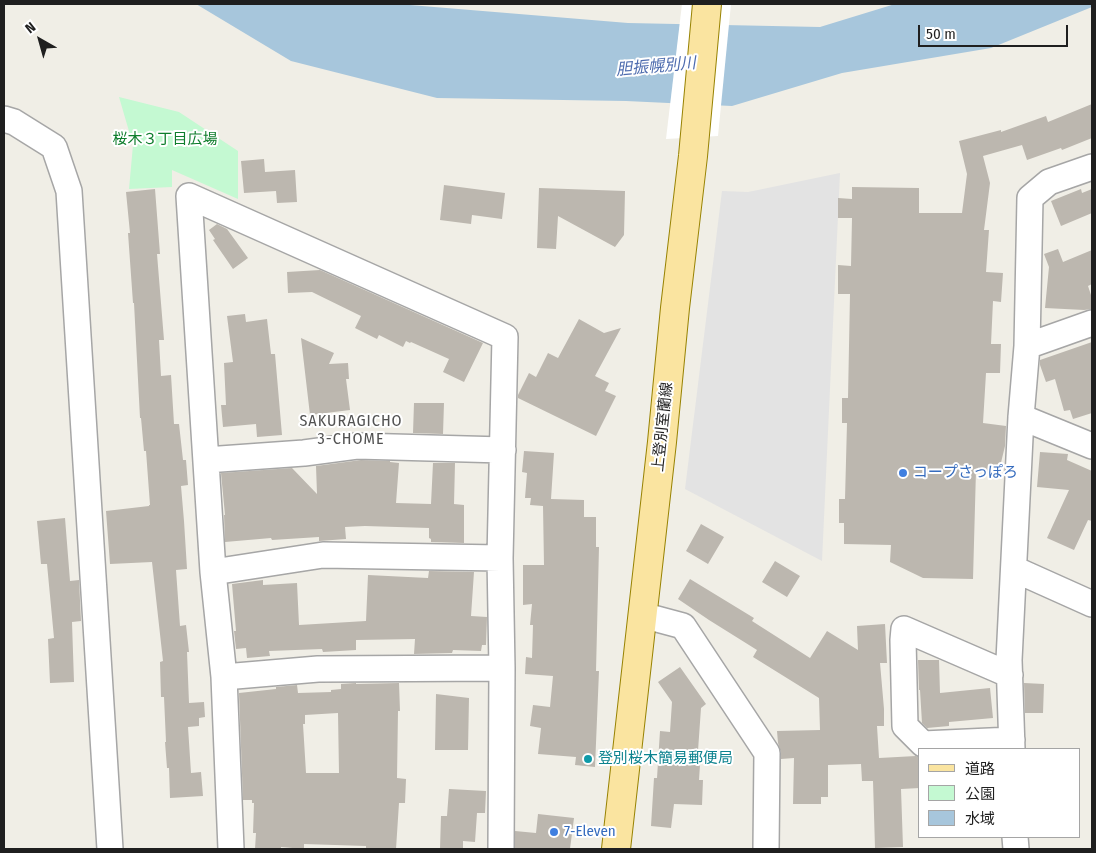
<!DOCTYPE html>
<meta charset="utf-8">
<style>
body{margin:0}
#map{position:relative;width:1096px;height:853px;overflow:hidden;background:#f0eee6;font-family:"Fira Sans Condensed","Noto Sans JP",sans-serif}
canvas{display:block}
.frame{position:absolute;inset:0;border:5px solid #1f1f1f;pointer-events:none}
.legend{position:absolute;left:918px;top:748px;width:162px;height:90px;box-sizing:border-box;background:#fff;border:1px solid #a5a5a5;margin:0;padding:6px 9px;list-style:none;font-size:15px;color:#1f1f1f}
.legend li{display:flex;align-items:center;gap:10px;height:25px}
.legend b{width:25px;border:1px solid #a5a5a5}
.north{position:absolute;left:15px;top:15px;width:50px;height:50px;-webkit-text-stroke:4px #fff;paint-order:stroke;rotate:322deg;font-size:14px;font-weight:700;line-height:20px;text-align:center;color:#1f1f1f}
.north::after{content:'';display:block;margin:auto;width:18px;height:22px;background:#1f1f1f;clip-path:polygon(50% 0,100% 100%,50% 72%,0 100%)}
.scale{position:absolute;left:918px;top:25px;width:150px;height:22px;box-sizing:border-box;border:2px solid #1f1f1f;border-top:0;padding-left:6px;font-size:15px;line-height:18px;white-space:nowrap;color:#1f1f1f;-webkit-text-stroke:4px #fff;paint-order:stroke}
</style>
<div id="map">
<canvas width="1096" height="853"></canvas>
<div class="frame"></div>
<ul class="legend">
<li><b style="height:6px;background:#fae4a0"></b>道路</li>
<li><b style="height:14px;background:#c4f9d2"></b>公園</li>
<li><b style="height:14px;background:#a7c6dc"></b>水域</li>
</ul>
<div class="north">N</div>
<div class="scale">50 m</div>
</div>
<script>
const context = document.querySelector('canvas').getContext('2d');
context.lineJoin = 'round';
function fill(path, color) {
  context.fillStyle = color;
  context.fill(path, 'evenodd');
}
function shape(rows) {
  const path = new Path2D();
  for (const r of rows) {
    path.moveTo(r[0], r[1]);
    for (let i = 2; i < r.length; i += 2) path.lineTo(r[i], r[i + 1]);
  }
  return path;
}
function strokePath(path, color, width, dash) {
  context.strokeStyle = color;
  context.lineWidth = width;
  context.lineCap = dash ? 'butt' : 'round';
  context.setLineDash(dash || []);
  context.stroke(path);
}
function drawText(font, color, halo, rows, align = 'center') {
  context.font = font + ' "Fira Sans Condensed","Noto Sans JP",sans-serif';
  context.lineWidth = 4;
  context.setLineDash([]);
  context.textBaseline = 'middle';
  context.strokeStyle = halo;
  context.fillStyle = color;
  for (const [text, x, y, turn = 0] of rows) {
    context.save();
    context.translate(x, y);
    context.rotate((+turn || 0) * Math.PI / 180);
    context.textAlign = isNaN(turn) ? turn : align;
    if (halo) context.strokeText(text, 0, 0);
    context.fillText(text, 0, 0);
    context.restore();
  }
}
const park = shape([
 [119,97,179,112,238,151,238,199,172,170,172,187,129,189,133,145]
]);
const parking = shape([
 [840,173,822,561,685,489,722,191,748,192]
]);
const water = shape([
 [196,4,406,4,410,5,628,23,820,27,895,4,1092,4,1092,7,991,48,842,73,732,106,626,101,437,98,291,61]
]);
const pier = shape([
 [682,4,731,4,718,136,666,139]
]);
const building = shape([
 [1092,104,1092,138,1062,150,1061,148,1027,160,1022,145,983,156,990,183,984,230,989,230,986,272,1003,273,1001,302,993,301,991,344,1001,344,1000,373,986,373,983,423,1006,426,1005,446,998,475,976,470,973,579,923,578,890,562,891,545,844,544,844,523,839,523,839,499,845,499,847,423,842,423,842,398,848,398,850,294,838,294,838,265,851,266,852,218,838,218,838,198,852,199,852,187,919,188,919,213,962,213,967,174,959,141,1001,130,1001,132,1046,116,1048,122],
 [264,159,265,172,295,170,297,202,277,203,276,191,244,193,241,161],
 [444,185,505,193,502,219,472,215,471,224,440,220],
 [539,188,625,191,624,235,615,247,558,216,556,249,537,248],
 [155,189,160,254,157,254,164,340,159,340,161,376,171,375,174,424,179,424,183,460,186,460,188,485,181,486,184,521,187,569,176,570,180,626,186,625,189,652,187,652,189,703,204,702,205,717,199,718,199,726,188,727,191,773,201,772,203,796,170,798,169,768,167,768,165,742,166,742,164,697,161,697,160,662,163,661,152,562,110,564,106,511,149,506,149,505,150,505,146,451,144,451,141,418,140,418,134,303,133,303,128,233,130,233,126,192],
 [1081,189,1082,193,1092,189,1092,213,1061,226,1051,201],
 [217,224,227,229,248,258,233,269,213,240,215,239,209,230],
 [1058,249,1063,262,1092,250,1092,284,1088,286,1092,298,1092,309,1084,310,1045,308,1049,267,1044,254],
 [320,270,483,343,464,382,443,372,449,359,411,342,410,343,406,341,403,347,379,335,377,339,355,328,361,316,312,292,288,293,287,272],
 [245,314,246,322,267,319,271,354,275,354,282,435,257,437,256,424,223,427,221,405,226,405,224,363,233,362,227,316],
 [579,319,604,333,621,328,595,376,609,383,605,391,616,396,596,436,518,398,518,395,529,373,536,377,548,353,558,358],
 [301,338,334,353,329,364,348,363,349,379,346,379,350,410,310,415],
 [1092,342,1092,413,1073,419,1070,410,1064,411,1055,379,1046,382,1040,365,1040,360],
 [414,403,444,403,443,434,413,433],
 [524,451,554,453,551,499,584,500,584,517,596,517,596,547,599,547,596,671,599,671,595,767,575,765,576,757,538,754,541,728,530,726,533,705,550,707,553,676,525,674,526,657,532,658,533,625,530,625,532,604,523,605,523,565,544,565,543,506,530,505,531,498,525,498,527,473,522,472],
 [1040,452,1068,454,1067,460,1092,471,1092,521,1088,520,1074,550,1047,538,1069,490,1037,487],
 [361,460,390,461,390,462,399,463,396,503,431,504,433,463,455,463,454,504,464,505,464,543,431,542,431,539,429,538,429,528,365,526,345,527,346,539,319,541,319,537,272,540,271,538,225,542,224,515,225,515,221,473,292,468,317,494,316,466],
 [65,518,70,581,79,580,81,621,72,622,74,682,50,683,48,639,54,638,47,564,41,564,37,521],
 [701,524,724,537,708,564,686,551],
 [775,561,800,576,787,597,762,582],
 [429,571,474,572,471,616,487,617,486,645,482,645,481,651,453,650,452,653,414,654,415,639,356,640,356,650,323,652,322,649,269,651,270,656,247,658,246,648,236,649,234,631,236,631,232,584,263,580,263,585,297,583,299,625,366,621,368,575,428,578],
 [690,579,754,618,752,621,810,658,827,631,858,650,857,626,885,624,887,663,880,663,884,709,884,726,877,726,879,758,916,756,920,758,920,788,901,789,903,847,875,848,873,781,862,781,861,764,828,765,828,797,821,797,821,804,793,804,794,758,781,759,781,753,778,743,777,731,820,730,819,698,753,657,757,650,709,620,678,599],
 [918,660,939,660,940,693,990,688,993,718,949,722,949,726,927,728,922,723,920,690,919,690],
 [680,667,706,704,701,708,697,765,700,765,699,780,703,780,702,805,674,804,671,828,651,826,654,778,657,778,660,731,670,732,672,702,658,682],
 [356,683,356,684,399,683,400,711,398,711,397,778,406,779,405,803,399,803,396,849,366,849,366,846,304,844,304,849,281,847,281,849,255,849,256,833,253,833,254,803,252,803,252,800,243,800,239,693,276,689,276,687,297,685,298,693,331,692,331,690,341,689,341,684],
 [338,713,339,773,306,773,303,724,305,724,305,715],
 [1024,683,1044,684,1043,713,1025,713],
 [436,694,469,698,468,750,435,750],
 [449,789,486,791,485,813,477,813,475,842,463,841,463,849,440,849,441,816,447,816],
 [538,814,574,818,570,849,515,849,515,831,536,833]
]);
const minor = shape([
 [4,119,14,122,54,147,69,191,110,849],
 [1027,346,1092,323],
 [1021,417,1092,446],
 [206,460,304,453,357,446,503,450],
 [1014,569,1092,604],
 [213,572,323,555,500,558],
 [642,615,683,626,767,753,766,849],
 [1010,675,904,629,903,640,905,726,923,744,1012,740],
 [224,677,318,669,502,668],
 [1012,749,1009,660,1021,417,1027,346,1030,198,1049,182,1092,167],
 [1015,837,1016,849],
 [231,849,224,677,213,572,189,196,505,337,500,558,502,668,501,849]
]);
const major = shape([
 [616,849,662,442,675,308,693,156,707,4]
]);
const markers = [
 [903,473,5,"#3f7fe0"],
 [588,759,5,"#0f9aa8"],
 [554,832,5,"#3f7fe0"]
];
const parkNames = [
 ["桜木３丁目広場",165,140]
];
const streetNames = [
 ["上登別室蘭線",663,427,-84]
];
const shopNames = [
 ["コープさっぽろ",913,473],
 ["7-Eleven",564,832]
];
const cultureNames = [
 ["登別桜木簡易郵便局",598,759]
];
const waterNames = [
 ["胆振幌別川",656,67,-5]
];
const neighbourhoodNames = [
 ["SAKURAGICHO",351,422],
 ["3-CHOME",351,440]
];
fill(park, '#c4f9d2');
fill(parking, '#e3e3e3');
fill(water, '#a7c6dc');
fill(pier, '#fff');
fill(building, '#bcb7af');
strokePath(minor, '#a6a6a6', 28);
strokePath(major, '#988303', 30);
strokePath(minor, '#fff', 25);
strokePath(major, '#fae4a0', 28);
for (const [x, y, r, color] of markers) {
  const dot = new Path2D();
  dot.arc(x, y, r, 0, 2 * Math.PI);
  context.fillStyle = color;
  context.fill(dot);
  strokePath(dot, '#fff', 2);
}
drawText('15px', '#0e7d2c', '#fff', parkNames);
drawText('15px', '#1f1f1f', '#fff', streetNames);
drawText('15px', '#366cbe', '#fff', shopNames, 'left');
drawText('15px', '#0d838f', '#fff', cultureNames, 'left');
drawText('italic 16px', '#4d6bae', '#fff', waterNames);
context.letterSpacing = '1px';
drawText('16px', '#525252', '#fff', neighbourhoodNames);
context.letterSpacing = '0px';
</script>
